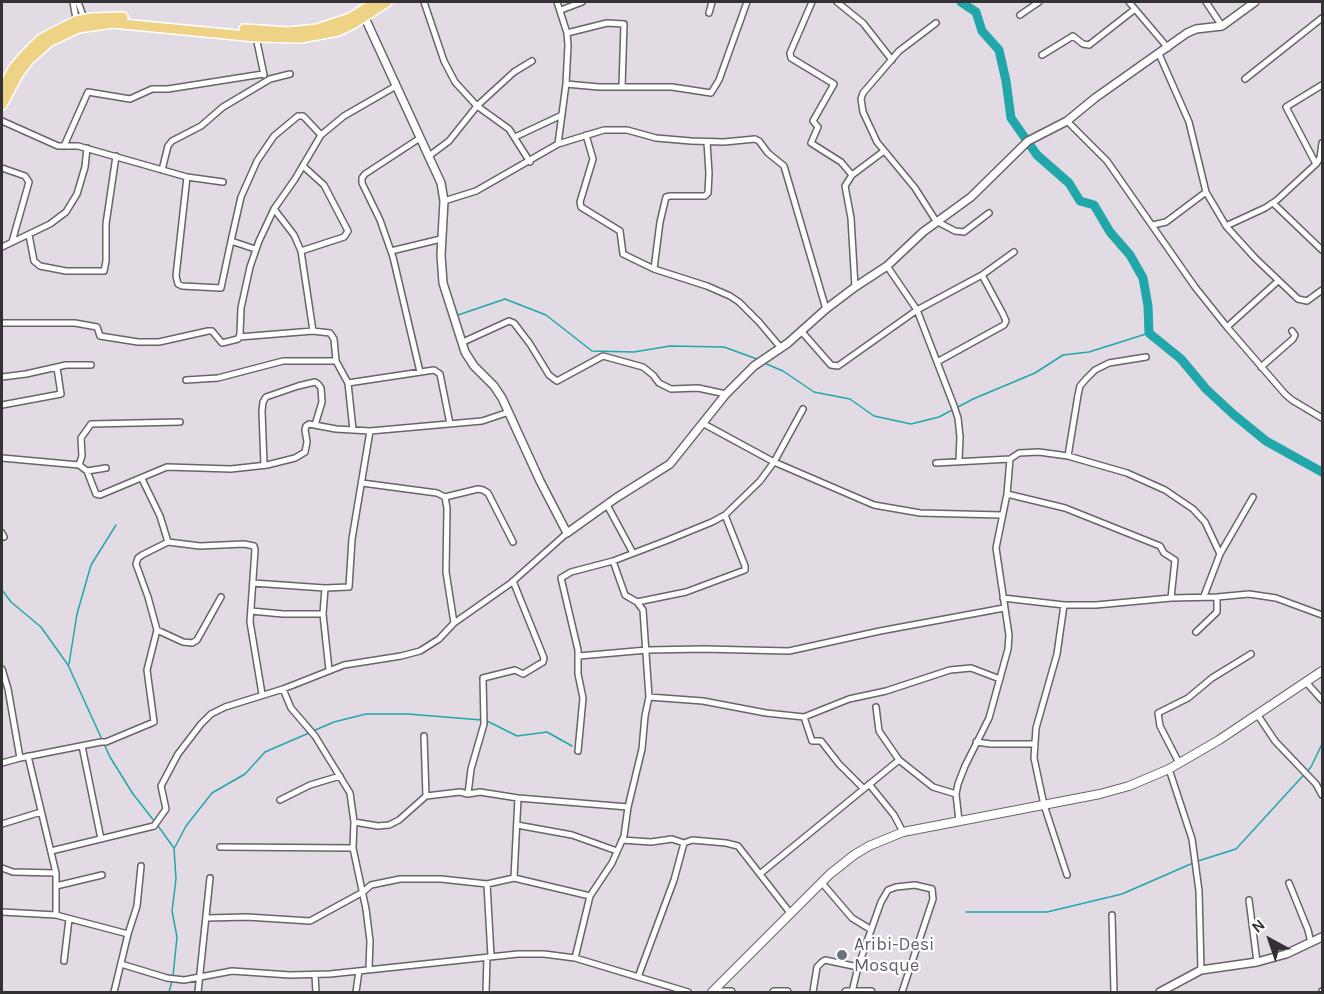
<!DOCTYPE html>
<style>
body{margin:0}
#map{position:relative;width:1324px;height:994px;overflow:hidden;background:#e2dbe4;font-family:Karla,sans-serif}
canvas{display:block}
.frame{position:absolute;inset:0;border:3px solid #343135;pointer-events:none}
.north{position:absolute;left:1240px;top:910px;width:60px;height:60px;-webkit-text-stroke:4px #fff;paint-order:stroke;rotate:320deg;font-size:16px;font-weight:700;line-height:24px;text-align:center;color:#343135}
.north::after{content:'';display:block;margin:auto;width:21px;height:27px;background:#343135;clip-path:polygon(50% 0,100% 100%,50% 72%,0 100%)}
</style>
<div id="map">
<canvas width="1324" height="994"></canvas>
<div class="frame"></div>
<div class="north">N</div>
</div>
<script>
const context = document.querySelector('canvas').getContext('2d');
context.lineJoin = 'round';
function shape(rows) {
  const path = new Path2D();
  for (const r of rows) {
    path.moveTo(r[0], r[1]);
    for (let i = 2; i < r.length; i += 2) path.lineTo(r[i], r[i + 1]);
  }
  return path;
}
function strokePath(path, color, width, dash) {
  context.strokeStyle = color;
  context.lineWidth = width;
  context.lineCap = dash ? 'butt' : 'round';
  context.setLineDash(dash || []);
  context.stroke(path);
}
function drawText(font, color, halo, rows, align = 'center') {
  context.font = font + ' Karla,sans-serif';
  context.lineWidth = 4.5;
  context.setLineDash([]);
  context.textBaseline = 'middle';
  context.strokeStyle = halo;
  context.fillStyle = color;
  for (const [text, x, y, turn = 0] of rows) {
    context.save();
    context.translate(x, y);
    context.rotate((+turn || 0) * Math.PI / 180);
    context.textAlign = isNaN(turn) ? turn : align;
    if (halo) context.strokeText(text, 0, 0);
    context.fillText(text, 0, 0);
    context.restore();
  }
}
const stream = shape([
 [458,315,505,299,546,315,592,351,634,352,670,346,724,347,757,359],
 [764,363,783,371,814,392,850,399,874,416,911,424,939,417,973,399,1035,373,1063,355,1089,352,1149,333],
 [2,590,11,602,41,627,68,665,110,757,133,794,155,822],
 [69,664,77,614,91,565,116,525],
 [487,721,517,736,547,732,572,746],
 [313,731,334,722,366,714,408,714,482,720],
 [158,826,174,848,176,879,172,911,177,937,173,976],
 [175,847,186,826,212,793,245,774,265,752,309,733],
 [1198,861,1236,849,1311,767,1322,744],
 [966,912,1047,912,1122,894,1193,863],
 [169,992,172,981]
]);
const river = shape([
 [961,2,976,12,982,31,999,50,1006,81,1011,118,1037,155,1069,183,1080,201,1094,205,1110,232,1130,255,1143,278,1148,306,1149,333,1181,359,1206,389,1233,414,1266,441,1322,472]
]);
const minor = shape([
 [73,2,77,24],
 [78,2,85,21],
 [424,2,444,61,455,82,477,106,509,129,530,162],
 [557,2,567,33,568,45,566,84,558,144],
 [812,2,790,53,791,58,834,84,813,121,818,127,811,143,841,162,852,175],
 [837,2,863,23,892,60],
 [1129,2,1168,48],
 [1206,2,1222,26],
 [561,10,582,2],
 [709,13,712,2],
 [1020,15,1039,2],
 [936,23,899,51,863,93,861,99,863,112,877,142,915,188,936,221,955,231,964,232,989,213],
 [567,33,607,23,624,24,622,87],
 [256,37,264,75],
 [1159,54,1189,122,1206,192,1226,226,1255,258,1298,299,1307,301,1322,290],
 [1042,55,1073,36,1083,44,1089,45,1135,9],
 [1245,79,1322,18],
 [566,84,599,87,672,87,711,93,719,80,747,2],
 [2,121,58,146,78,146,187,177,223,182],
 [1067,121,1107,161,1195,287,1227,327,1285,394,1292,400,1322,418],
 [586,135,593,159,580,202,581,207,620,231,623,254,654,269,707,286,730,296,739,302,759,322,781,348],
 [515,137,562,115],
 [64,146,88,92,130,99,152,89,168,89,263,74],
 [429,156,449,141,477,106,490,94,514,72,532,61],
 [1316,164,1286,107,1322,85],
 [2,168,25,176,29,182,12,242],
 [162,170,168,146,172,141,201,126,223,107,270,79,290,74],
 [187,177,176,276,178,284,182,286,221,288,231,241],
 [444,201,476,191,558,144,604,130,627,130,656,138,691,141,724,142,755,139,759,141,768,153,784,166,826,309],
 [1273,203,1322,250],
 [274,209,294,235,301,251,313,331,330,333,334,339,336,361,348,383,353,430],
 [1153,225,1166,222,1206,192],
 [1226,226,1265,208,1277,200,1316,164,1320,158,1322,143],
 [29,235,34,261,40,266,66,271,104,271,106,261,106,224,116,156],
 [2,247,50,224,66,212,77,194,85,167,87,148],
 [255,249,231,241,241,197,257,161,274,136,298,116,303,116,306,119,321,135],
 [301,251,344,237,348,231,324,185,303,166],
 [391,251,441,239],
 [887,266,917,310,954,406,958,418,960,437,959,460],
 [654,269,660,222,666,197,670,196,705,196,708,193,709,173,707,142],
 [855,287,851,218,845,186,852,175,884,151],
 [2,323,75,323,97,327,100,336,138,342,159,342,208,331,212,331,222,343,238,339,240,334,241,308,250,267,259,241,274,209,295,179,321,135,344,116,396,86],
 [1227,327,1278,281],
 [802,332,831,365,838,366,917,310,982,275,1014,252],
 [239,337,313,331],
 [463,342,509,321,514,323,530,344,549,375,557,381,603,356,643,367,653,375,659,383,671,389,698,388,726,394],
 [937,362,1004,325,1006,321,1003,314,982,275],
 [1261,367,1293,339,1295,335,1292,331],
 [420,372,393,257,380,220,362,183,362,178,365,174,420,138],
 [2,377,26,374,66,365,91,365],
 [186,380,218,378,283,361,336,361],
 [348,383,434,370,440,374,450,424],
 [2,405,61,394,57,368],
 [704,424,774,462,874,505,920,513,1001,515],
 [1068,456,1078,395,1080,386,1086,379,1095,370,1109,363,1146,357],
 [2,458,79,465,87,471,96,494,100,495,167,467,231,469,267,465,295,458,305,452,307,442,305,430,306,426,309,424,336,429,370,431,482,421,509,412],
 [936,463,1010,459,1019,453,1039,452,1068,456,1127,473,1165,490,1193,509,1205,522,1220,554],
 [79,465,82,456,81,438,91,424,180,422],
 [264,465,262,411,263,402,266,397,298,386,315,382,318,384,321,388,322,402,315,425],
 [87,471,106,468],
 [362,483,437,493,445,497,447,508,446,572,454,623],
 [1007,494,1065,508,1160,546,1164,553,1175,560,1171,598],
 [445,497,478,489,483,490,488,493,513,542],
 [607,505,633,553],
 [2,533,4,537],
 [168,542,200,546,244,544,254,546,255,550,250,622,262,694],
 [253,583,325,588,349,587,352,539,370,431],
 [325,588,323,614,329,670],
 [1204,596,1220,554,1253,497],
 [1003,598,1064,605,1096,605,1171,598,1217,597,1249,594,1276,598,1322,615],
 [637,602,686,592,745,570,745,566,725,515],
 [1064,605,1057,654,1036,728,1034,758,1044,805,1067,875],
 [251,611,283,614,323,614],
 [157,630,183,642,192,643,197,640,221,597],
 [1196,632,1217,612,1217,597],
 [579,656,647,650,703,649,789,651,880,631,1004,608],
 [2,669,8,689,20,758],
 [1306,682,1322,700],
 [283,689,291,708,315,736,350,793,354,822,353,848,366,909,370,941,369,969],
 [649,697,703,701,766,713,804,717,849,699,886,691,950,670,971,668,1000,679],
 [876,707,879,731,899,760],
 [1257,714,1275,741,1316,784,1322,795],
 [804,717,812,741,821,741,839,764,864,789],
 [424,736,426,796],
 [976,742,991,744,1034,744],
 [82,746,101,839],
 [578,751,583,698,578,674,578,650,561,578,571,572,613,561,668,540,712,522,725,515,760,481,774,462,803,409],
 [28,756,56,873,56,915,128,934,114,992],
 [2,763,20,758,101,742,106,742,154,722,147,670,157,630,148,597,136,564,138,558,142,555,168,542,160,516,142,479],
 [1179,763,1160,726,1158,713,1188,698,1212,678,1251,654],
 [1169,769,1192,839,1199,891,1201,970],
 [869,784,894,815,903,832],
 [468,794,471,769,484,724,483,678,515,670,523,674,543,662,544,658,513,581],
 [280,800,310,785,340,776],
 [959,821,956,794,958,784,965,766,989,718,1008,649,1009,635,996,548,1007,494,1010,459],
 [354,822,378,826,389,825,399,820,426,796,460,792,468,794,480,792,518,798,628,807],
 [2,824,41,812],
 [517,825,572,835,617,851],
 [622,840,651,842,672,839,684,843],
 [220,847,353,848],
 [51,851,154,826,166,809,161,786,178,754,201,724,211,714,225,707,283,689,344,665,401,656,420,651,439,639,454,623,511,583,567,533],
 [2,868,13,872,56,873],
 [761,873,899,760,933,787,956,794],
 [514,878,518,798],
 [822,883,852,918,870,929],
 [1289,883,1308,930,1311,943],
 [487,884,491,956],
 [56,886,102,875],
 [1249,900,1257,962],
 [2,912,56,915],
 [1112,915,1114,992],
 [207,918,247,917,310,921,363,892,371,885,400,879,441,879,487,884,514,878,590,896],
 [128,934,137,906,141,866],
 [575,958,590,896,612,863,624,836,628,807,642,749,645,716,649,697,643,610,637,602,625,595,613,561],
 [64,961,69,919],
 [121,964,167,978,184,980,232,971,290,975,330,974,518,954,544,954,575,958,688,992],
 [315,975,316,992],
 [638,977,674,880,684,843,692,840,726,843,738,846,791,914],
 [198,992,210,878],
 [356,992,359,971],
 [486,992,487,957],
 [813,992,817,967,822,962,825,960,858,967],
 [852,992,858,967,881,902,888,890,896,887,915,885,932,889,933,899,902,992],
 [1322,992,1322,991]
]);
const tertiary = shape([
 [365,18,441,183,444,201,441,255,443,283,465,352,474,366,494,386,502,398,540,481,567,533,616,498,670,464,726,394,754,366,788,343,826,309,855,287,887,266,923,232,971,197,1028,141,1067,121,1095,98,1187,33,1196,29,1222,26,1255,2],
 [713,992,731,992],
 [774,992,787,992],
 [846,992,871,992],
 [1160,992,1201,970,1257,962,1286,954,1322,937]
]);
const secondary = shape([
 [712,992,830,874,854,855,869,846,903,832,1100,794,1129,786,1169,769,1219,740,1322,671]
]);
const primary = shape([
 [244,29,288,32,317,29,350,18,376,2],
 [2,90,13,69,24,56,40,40,54,32,76,21,91,18,123,17],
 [2,105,19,73,29,60,49,42,78,28,113,23,256,37,301,38,338,31,353,24,387,2]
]);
const markers = [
 [842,955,6,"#6b7280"]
];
const worshipNames = [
 ["Aribi-Desi",854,945],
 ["Mosque",854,966]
];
strokePath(stream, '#21a7aa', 1.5);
strokePath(river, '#21a7aa', 9);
strokePath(minor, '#69636b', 8);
strokePath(tertiary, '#69636b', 10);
strokePath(secondary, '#69636b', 10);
strokePath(primary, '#fff', 12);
strokePath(minor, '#fff', 5);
strokePath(tertiary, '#fff', 7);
strokePath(secondary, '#fff', 8);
strokePath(primary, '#eed285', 9);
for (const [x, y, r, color] of markers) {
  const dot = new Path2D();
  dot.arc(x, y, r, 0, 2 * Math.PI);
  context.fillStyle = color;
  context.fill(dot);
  strokePath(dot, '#fff', 2);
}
drawText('18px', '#5b616d', '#fff', worshipNames, 'left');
</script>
